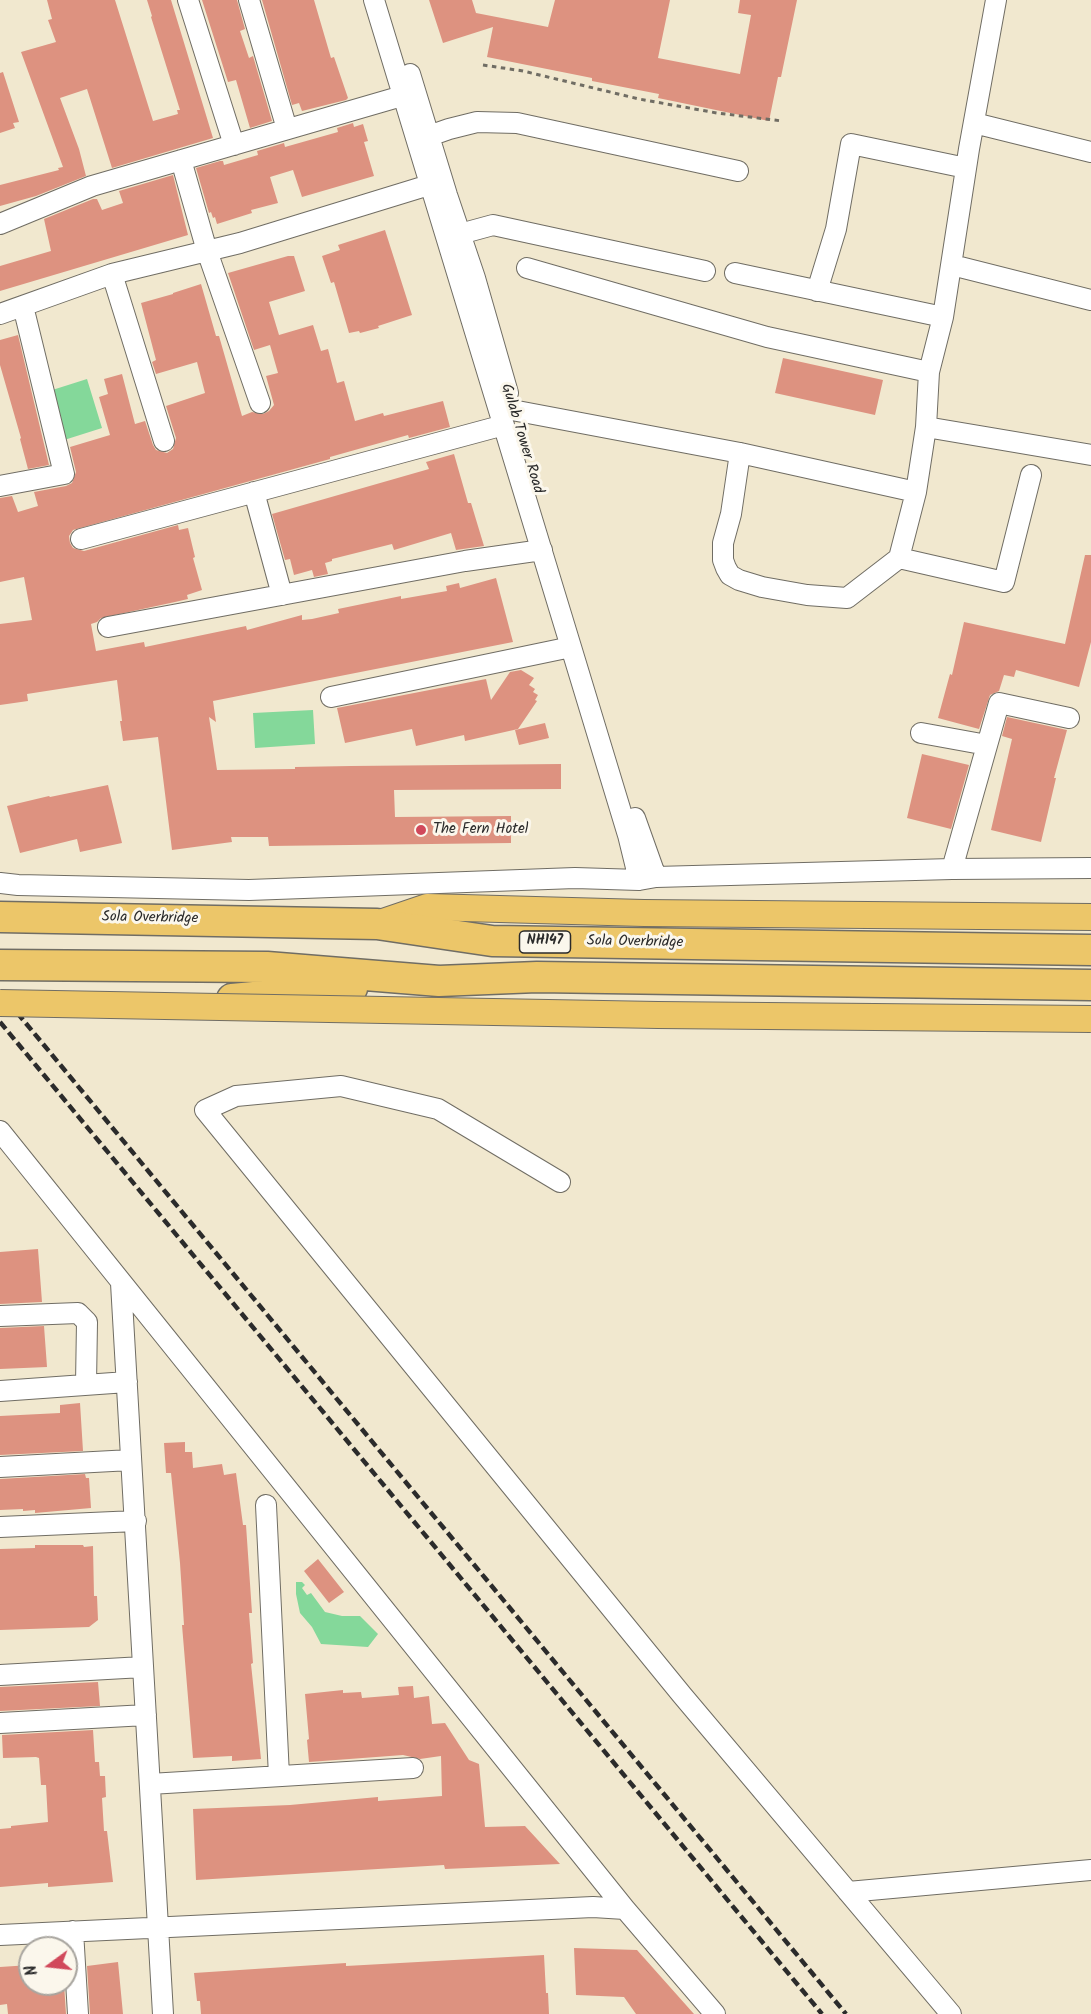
<!DOCTYPE html>
<style>
body{margin:0}
#map{position:relative;width:1091px;height:2014px;overflow:hidden;background:#f1e8cf;font-family:Kalam,sans-serif}
canvas{display:block}
.north{position:absolute;left:18px;top:1936px;width:60px;height:60px;box-sizing:border-box;background:#fbf7ec;border:2px solid #a8a59f;border-radius:50%;rotate:255deg;font-size:16px;font-weight:700;line-height:24px;text-align:center;color:#2b2b2b}
.north::after{content:'';display:block;margin:auto;width:21px;height:27px;background:#d1495b;clip-path:polygon(50% 0,100% 100%,50% 72%,0 100%)}
</style>
<div id="map">
<canvas width="1091" height="2014"></canvas>
<div class="north">N</div>
</div>
<script>
const context = document.querySelector('canvas').getContext('2d');
context.lineJoin = 'round';
function fill(path, color) {
  context.fillStyle = color;
  context.fill(path, 'evenodd');
}
function shape(rows) {
  const path = new Path2D();
  for (const r of rows) {
    path.moveTo(r[0], r[1]);
    for (let i = 2; i < r.length; i += 2) path.lineTo(r[i], r[i + 1]);
  }
  return path;
}
function strokePath(path, color, width, dash) {
  context.strokeStyle = color;
  context.lineWidth = width;
  context.lineCap = dash ? 'butt' : 'round';
  context.setLineDash(dash || []);
  context.stroke(path);
}
function drawText(font, color, halo, rows, align = 'center') {
  context.font = font + ' Kalam,sans-serif';
  context.lineWidth = 6;
  context.setLineDash([]);
  context.textBaseline = 'middle';
  context.strokeStyle = halo;
  context.fillStyle = color;
  for (const [text, x, y, turn = 0] of rows) {
    context.save();
    context.translate(x, y);
    context.rotate((+turn || 0) * Math.PI / 180);
    context.textAlign = isNaN(turn) ? turn : align;
    if (halo) context.strokeText(text, 0, 0);
    context.fillText(text, 0, 0);
    context.restore();
  }
}
const green = shape([
 [87,379,102,428,61,441,46,392],
 [313,710,315,744,255,748,253,713],
 [296,1582,302,1582,305,1585,302,1588,307,1595,311,1593,325,1612,342,1616,360,1616,378,1634,368,1647,321,1644,312,1627,300,1613,296,1594]
]);
const building = shape([
 [47,0,115,0,153,121,178,114,177,110,180,110,151,17,152,16,147,0,171,0,213,138,112,168,87,89,60,98,79,149,86,176,36,196,0,206,0,185,59,170,58,168,63,167,21,52,56,42,48,20,52,19],
 [202,0,237,0,245,29,240,31,249,58,253,56,272,121,250,128,236,80,228,82],
 [262,0,314,0,331,58,334,57,348,98,346,100,302,111,299,103,292,105],
 [429,0,472,0,476,13,548,27,555,0,670,0,658,58,740,74,751,15,738,13,740,0,797,0,781,77,778,77,769,121,658,98,659,94,592,81,592,78,487,57,493,27,443,43],
 [3,72,19,122,13,123,15,128,0,133,0,73],
 [353,123,354,127,363,124,368,141,364,142,374,176,302,197,293,170,270,177,278,203,251,210,252,213,217,224,215,217,213,218,211,212,209,213,196,168,220,161,223,161,224,165,258,155,257,151,284,143,285,147,338,132,337,128],
 [173,175,188,235,0,291,0,266,51,251,44,219,93,199,97,199,102,210,123,203,119,191],
 [385,230,412,315,378,326,379,328,360,333,359,331,349,333,334,282,331,283,322,256,340,250,338,245],
 [288,256,294,256,305,291,269,302,279,335,313,325,321,351,328,349,337,383,344,381,355,421,383,413,384,416,443,401,450,427,409,438,408,435,330,457,330,459,73,530,69,536,70,543,73,548,84,551,178,525,179,530,188,528,195,557,193,558,202,590,187,595,188,599,175,602,101,618,97,622,91,624,96,651,144,642,145,647,246,626,247,630,302,615,302,620,312,619,339,613,338,609,401,596,401,599,447,591,446,586,459,583,460,588,496,578,513,642,213,701,216,722,209,717,217,770,295,769,295,767,351,766,561,764,561,789,394,790,395,817,511,816,511,843,269,846,268,837,231,837,232,842,172,850,158,737,123,741,120,721,122,721,117,680,27,694,28,701,0,705,0,624,32,620,24,577,0,582,0,498,12,496,18,512,38,506,34,492,66,486,72,483,76,472,70,447,110,435,99,397,108,394,104,379,122,374,135,424,145,421,153,445,156,450,167,453,173,449,176,438,166,406,205,393,197,362,156,374,152,362,156,360,141,303,173,294,173,293,201,284,216,336,219,336,242,416,252,412,263,414,269,411,274,405,266,376,278,373,270,345,254,350,228,273],
 [18,335,49,465,28,469,20,439,21,438,0,365,0,340],
 [783,358,883,380,875,415,775,393],
 [454,454,468,503,471,503,484,546,456,550,451,533,394,550,392,544,332,559,332,561,325,563,328,574,314,577,312,570,294,575,290,559,285,560,272,514,429,469,426,462],
 [1085,555,1091,555,1091,642,1079,687,1016,670,1014,677,1004,675,999,691,990,695,979,729,938,718,950,674,952,675,964,622,1065,644],
 [521,670,534,678,529,685,535,689,533,692,538,695,535,700,537,701,518,729,465,741,464,735,416,746,412,729,345,743,337,708,486,679,491,700,510,672],
 [1007,717,1067,730,1054,778,1056,778,1041,842,991,830,1012,739,1002,736],
 [545,723,549,738,519,745,515,730],
 [922,754,969,765,951,829,907,818],
 [108,785,122,843,80,852,77,839,20,853,7,806,49,796,50,797],
 [38,1249,42,1302,0,1304,0,1252],
 [44,1326,47,1367,0,1369,0,1328],
 [80,1403,83,1451,0,1455,0,1416,60,1413,60,1405],
 [185,1442,185,1452,192,1452,193,1468,222,1464,224,1475,236,1473,243,1525,246,1525,252,1613,249,1613,253,1663,251,1664,261,1759,232,1761,232,1756,193,1758,182,1625,184,1625,180,1563,171,1473,166,1473,164,1443],
 [85,1474,86,1478,89,1478,91,1508,35,1513,35,1510,23,1511,23,1509,0,1510,0,1479],
 [35,1545,83,1545,84,1547,93,1546,94,1596,97,1596,98,1620,89,1627,0,1630,0,1549,35,1548],
 [318,1559,344,1592,329,1603,304,1571],
 [98,1682,100,1706,0,1711,0,1687],
 [413,1686,414,1698,429,1696,432,1724,445,1723,469,1760,479,1764,485,1827,525,1826,560,1864,445,1869,444,1865,196,1880,193,1809,290,1805,378,1797,378,1801,442,1796,441,1756,420,1759,403,1755,309,1762,307,1740,309,1739,305,1694,343,1690,343,1693,361,1692,362,1698,399,1695,398,1687],
 [93,1730,95,1762,99,1762,100,1776,105,1776,106,1797,102,1798,104,1831,107,1831,113,1882,48,1887,48,1883,0,1887,0,1829,11,1828,11,1826,48,1822,46,1785,41,1785,39,1758,36,1757,3,1758,2,1735],
 [574,1948,637,1950,694,2014,636,2014,624,1997,576,1995],
 [544,1955,546,1993,548,1993,549,2014,201,2014,200,2001,197,2001,194,1973,346,1963,346,1966],
 [118,1962,123,2014,90,2014,87,1966],
 [30,1965,30,1984,64,1984,66,2014,8,2014,7,2004,0,2005,0,1967]
]);
const path = shape([
 [483,65,523,71,639,99,717,113,782,121]
]);
const minor = shape([
 [188,0,234,145],
 [249,0,287,129],
 [374,0,571,647,628,835,639,880],
 [410,74,447,195,475,278,508,393],
 [974,123,1091,152],
 [429,136,449,129,477,122,517,123,738,171],
 [181,160,207,251,260,403],
 [0,224,92,186,402,96],
 [460,234,493,225,705,271],
 [952,265,1091,300],
 [527,268,767,337,929,372,943,317,969,149,996,0],
 [735,273,943,317],
 [112,274,164,441],
 [817,291,836,229,851,144,966,168],
 [0,314,112,274,240,243,429,185],
 [929,372,926,427,1091,455],
 [512,410,740,453,916,492],
 [740,453,731,514,723,543,723,560,726,568,730,575,739,580,762,587,807,595,847,598,899,558,916,492,926,427],
 [0,486,64,474,23,306],
 [254,492,282,595],
 [81,539,504,425],
 [899,558,1004,582,1031,475],
 [108,627,465,561,542,550],
 [331,697,571,647],
 [921,733,987,745],
 [635,818,656,877],
 [952,869,999,703,1069,718],
 [0,883,18,885,249,890,575,878,639,880,656,877,952,869,1091,868],
 [0,1131,625,1909],
 [560,1182,438,1109,341,1086,236,1096,205,1110,682,1695,951,2014],
 [121,1283,163,2014],
 [0,1316,78,1313,87,1322,86,1384],
 [0,1391,127,1382],
 [0,1467,131,1460],
 [266,1505,279,1776],
 [0,1527,136,1521],
 [0,1675,143,1667],
 [0,1723,146,1715],
 [150,1784,413,1768],
 [848,1892,1091,1870],
 [73,1931,78,2014],
 [0,1935,593,1907,625,1909,715,2014]
]);
const major = shape([
 [377,924,427,907,644,913,1091,917]
]);
const highway = shape([
 [0,917,377,924,492,941,1091,950],
 [0,965,267,967,439,981,537,977,1091,985],
 [232,999,352,988]
]);
const rail = shape([
 [0,992,846,2014],
 [0,1022,822,2014]
]);
const majorBridge = shape([
 [0,1003,658,1015,1091,1019]
]);
const markers = [
 [421,830,6,"#d1495b"]
];
const shields = [
 [545,942,51]
];
const shieldNames = [
 ["NH147",545,942]
];
const streetNames = [
 ["Gulab Tower Road",521,439,73],
 ["Sola Overbridge",150,919,1],
 ["Sola Overbridge",635,943,1]
];
const poiNames = [
 ["The Fern Hotel",433,830]
];
fill(green, '#84d89a');
fill(building, '#dd9280');
strokePath(minor, '#706d64', 22);
strokePath(major, '#706d64', 28);
strokePath(highway, '#706d64', 33);
strokePath(path, '#706d64', 3, [4.5, 4.5]);
strokePath(minor, '#fff', 20);
strokePath(major, '#ecc669', 26);
strokePath(highway, '#ecc669', 30);
strokePath(rail, '#2b2b2b', 4.5, [9, 4.5]);
strokePath(majorBridge, '#706d64', 28, []);
strokePath(majorBridge, '#ecc669', 26);
for (const [x, y, r, color] of markers) {
  const dot = new Path2D();
  dot.arc(x, y, r, 0, 2 * Math.PI);
  context.fillStyle = color;
  context.fill(dot);
  strokePath(dot, '#fbf7ec', 2);
}
for (const [x, y, w] of shields) {
  const box = new Path2D();
  box.roundRect(x - w / 2, y - 11, w, 22, 4.5);
  context.fillStyle = '#fbf7ec';
  context.fill(box);
  strokePath(box, '#2b2b2b', 1.5);
}
drawText('bold 14px', '#2b2b2b', null, shieldNames);
drawText('15px', '#2b2b2b', '#fbf7ec', streetNames);
drawText('15px', '#2b2b2b', '#fbf7ec', poiNames, 'left');
</script>
